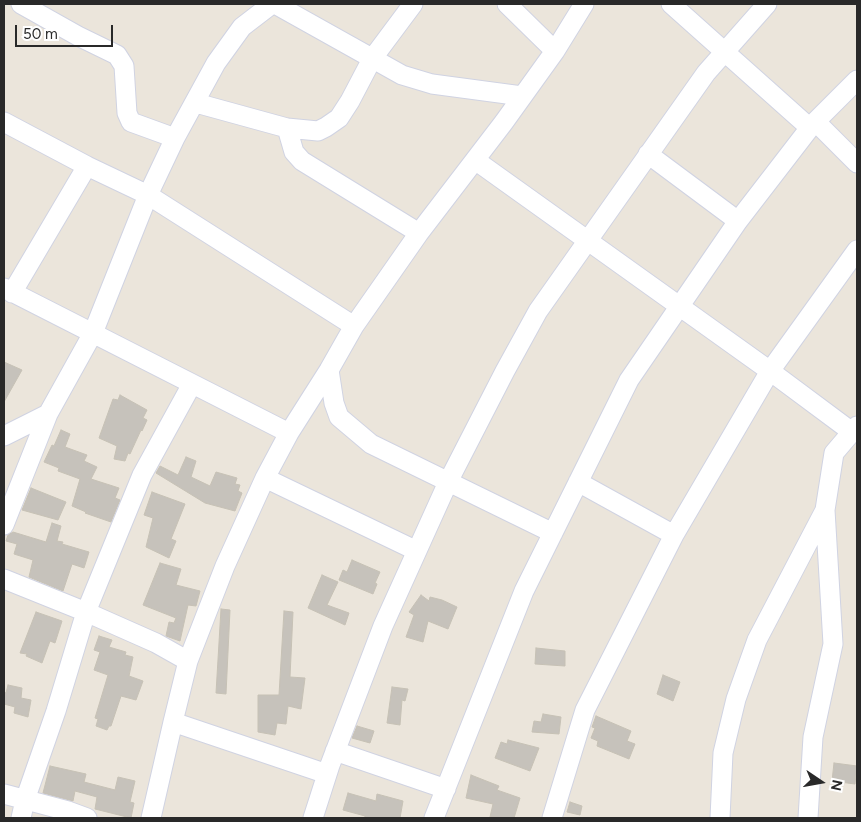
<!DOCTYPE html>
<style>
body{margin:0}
#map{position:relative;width:861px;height:822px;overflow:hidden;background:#ebe5db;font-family:Figtree,sans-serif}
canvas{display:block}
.frame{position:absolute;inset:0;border:5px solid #292929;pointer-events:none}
.north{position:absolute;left:796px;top:757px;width:50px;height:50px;-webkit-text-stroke:4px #fff;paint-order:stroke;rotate:102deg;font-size:14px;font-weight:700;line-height:20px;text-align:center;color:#292929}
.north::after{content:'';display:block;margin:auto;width:18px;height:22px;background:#292929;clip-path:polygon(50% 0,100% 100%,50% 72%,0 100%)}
.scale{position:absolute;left:15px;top:25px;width:98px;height:22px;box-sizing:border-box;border:2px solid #292929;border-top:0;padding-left:6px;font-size:15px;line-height:18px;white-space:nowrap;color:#292929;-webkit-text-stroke:4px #fff;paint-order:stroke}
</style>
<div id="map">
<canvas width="861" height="822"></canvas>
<div class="frame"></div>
<div class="north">N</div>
<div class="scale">50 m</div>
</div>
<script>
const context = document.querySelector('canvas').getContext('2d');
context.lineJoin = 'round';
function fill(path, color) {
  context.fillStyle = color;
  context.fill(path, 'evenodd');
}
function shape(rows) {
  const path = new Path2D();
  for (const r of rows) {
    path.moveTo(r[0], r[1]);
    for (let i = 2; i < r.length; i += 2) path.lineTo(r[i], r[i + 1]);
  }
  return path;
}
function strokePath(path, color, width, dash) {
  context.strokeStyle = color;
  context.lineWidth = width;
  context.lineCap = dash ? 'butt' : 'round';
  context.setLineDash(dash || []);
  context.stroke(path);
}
const building = shape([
 [4,362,22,370,4,402,4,362],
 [120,395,147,410,143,418,147,420,142,431,141,430,130,454,128,453,125,461,114,459,117,446,99,438,113,399,118,400,120,395],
 [61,430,70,434,65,447,87,455,84,461,97,467,91,479,119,488,115,498,120,500,111,522,85,513,86,512,72,506,80,479,58,471,59,468,44,462,52,445,54,446,61,430],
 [186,457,196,461,191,477,210,486,216,472,237,478,235,484,240,485,238,491,242,493,235,511,205,503,156,473,160,466,178,475,186,457],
 [31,488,66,502,58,520,22,510,31,488],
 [152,492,185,504,171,539,176,541,169,558,146,547,153,518,144,515,152,492],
 [52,523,61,526,57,541,63,542,62,544,89,552,84,568,72,564,63,591,29,577,33,560,14,554,17,544,6,541,8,535,13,532,46,542,52,523],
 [352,560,380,572,375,583,377,584,373,594,339,580,343,570,347,572,352,560],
 [160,563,181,569,176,585,200,591,196,606,188,605,180,641,166,636,169,622,174,623,176,618,143,605,160,563],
 [322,575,338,582,327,605,349,613,345,625,308,608,322,575],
 [421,595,429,601,430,597,442,600,457,607,448,629,428,621,423,642,406,637,414,615,409,612,421,595],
 [221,609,230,610,226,694,216,693,221,609],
 [284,611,293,612,290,677,305,678,301,709,288,706,286,724,277,723,275,735,258,732,258,695,279,695,284,611],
 [36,612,62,621,55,643,50,641,42,663,26,656,27,654,20,653,36,612],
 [99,636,112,640,109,647,126,652,125,655,133,657,129,676,143,681,136,700,121,696,111,726,109,726,107,730,96,726,98,719,95,718,108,675,94,670,100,652,94,650,99,636],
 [536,648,565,651,565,666,535,664,536,648],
 [663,675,680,682,673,701,657,694,663,675],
 [8,685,22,688,21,698,31,700,28,717,14,713,15,707,4,704,4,692,6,693,8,685],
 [392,687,408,689,405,701,402,700,400,725,387,723,392,687],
 [543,714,561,717,559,734,532,732,534,721,541,722,543,714],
 [596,716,631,731,627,741,635,744,629,759,597,746,598,741,591,738,595,728,592,727,596,716],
 [357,726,374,731,370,743,352,738,357,726],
 [508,740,539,748,530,771,495,758,501,742,507,744,508,740],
 [834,763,857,766,855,784,832,781,834,763],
 [50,766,86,774,84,782,115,790,118,777,135,781,130,802,134,803,131,818,95,809,97,797,75,791,73,801,43,793,50,766],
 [471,775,499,786,497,790,520,798,514,818,490,817,493,804,466,798,471,775],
 [348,793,376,801,377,794,403,801,400,818,365,818,365,816,343,810,348,793],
 [570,802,582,806,580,815,567,812,570,802]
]);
const minor = shape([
 [21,4,78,36,117,55,124,66,127,113,131,122,175,138],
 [275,4,402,75,432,84,522,96],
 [507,4,555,51],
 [671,4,810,128],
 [196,103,287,128,318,131,326,127,339,118,350,101,372,59,413,4],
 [4,122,87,166,148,195,354,326],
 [816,122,857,163],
 [287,128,294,152,302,161,419,233],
 [648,154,738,221],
 [475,160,770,371,852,432],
 [4,288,289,433],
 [12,293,87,166],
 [329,370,334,403,339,417,371,444,553,533],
 [4,436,48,414],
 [265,478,417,551],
 [578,482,674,535],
 [4,525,48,414,93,333,148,195,175,138,216,63,242,27,272,4],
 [4,579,86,612,156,643,188,661],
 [173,722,327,774],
 [335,751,446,789],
 [4,794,68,811,87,818],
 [21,818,25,800,56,711,86,612,142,475,192,384],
 [151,818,173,722,188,661,225,566,265,478,289,433,329,370,354,326,419,233,504,122,555,51,584,4],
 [313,818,330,765,383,626,449,480,505,371,538,311,706,73,767,4],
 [434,818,524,591,629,380,738,221,812,125,857,80],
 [552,818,585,710,674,535,770,371,857,250],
 [720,818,723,753,736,699,757,640,824,512],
 [808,818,813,737,833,644,825,510,834,453,857,426]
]);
fill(building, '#c6c2bb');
strokePath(building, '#c6c1b5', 1);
strokePath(minor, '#d0d3e2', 21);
strokePath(minor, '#fff', 19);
</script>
